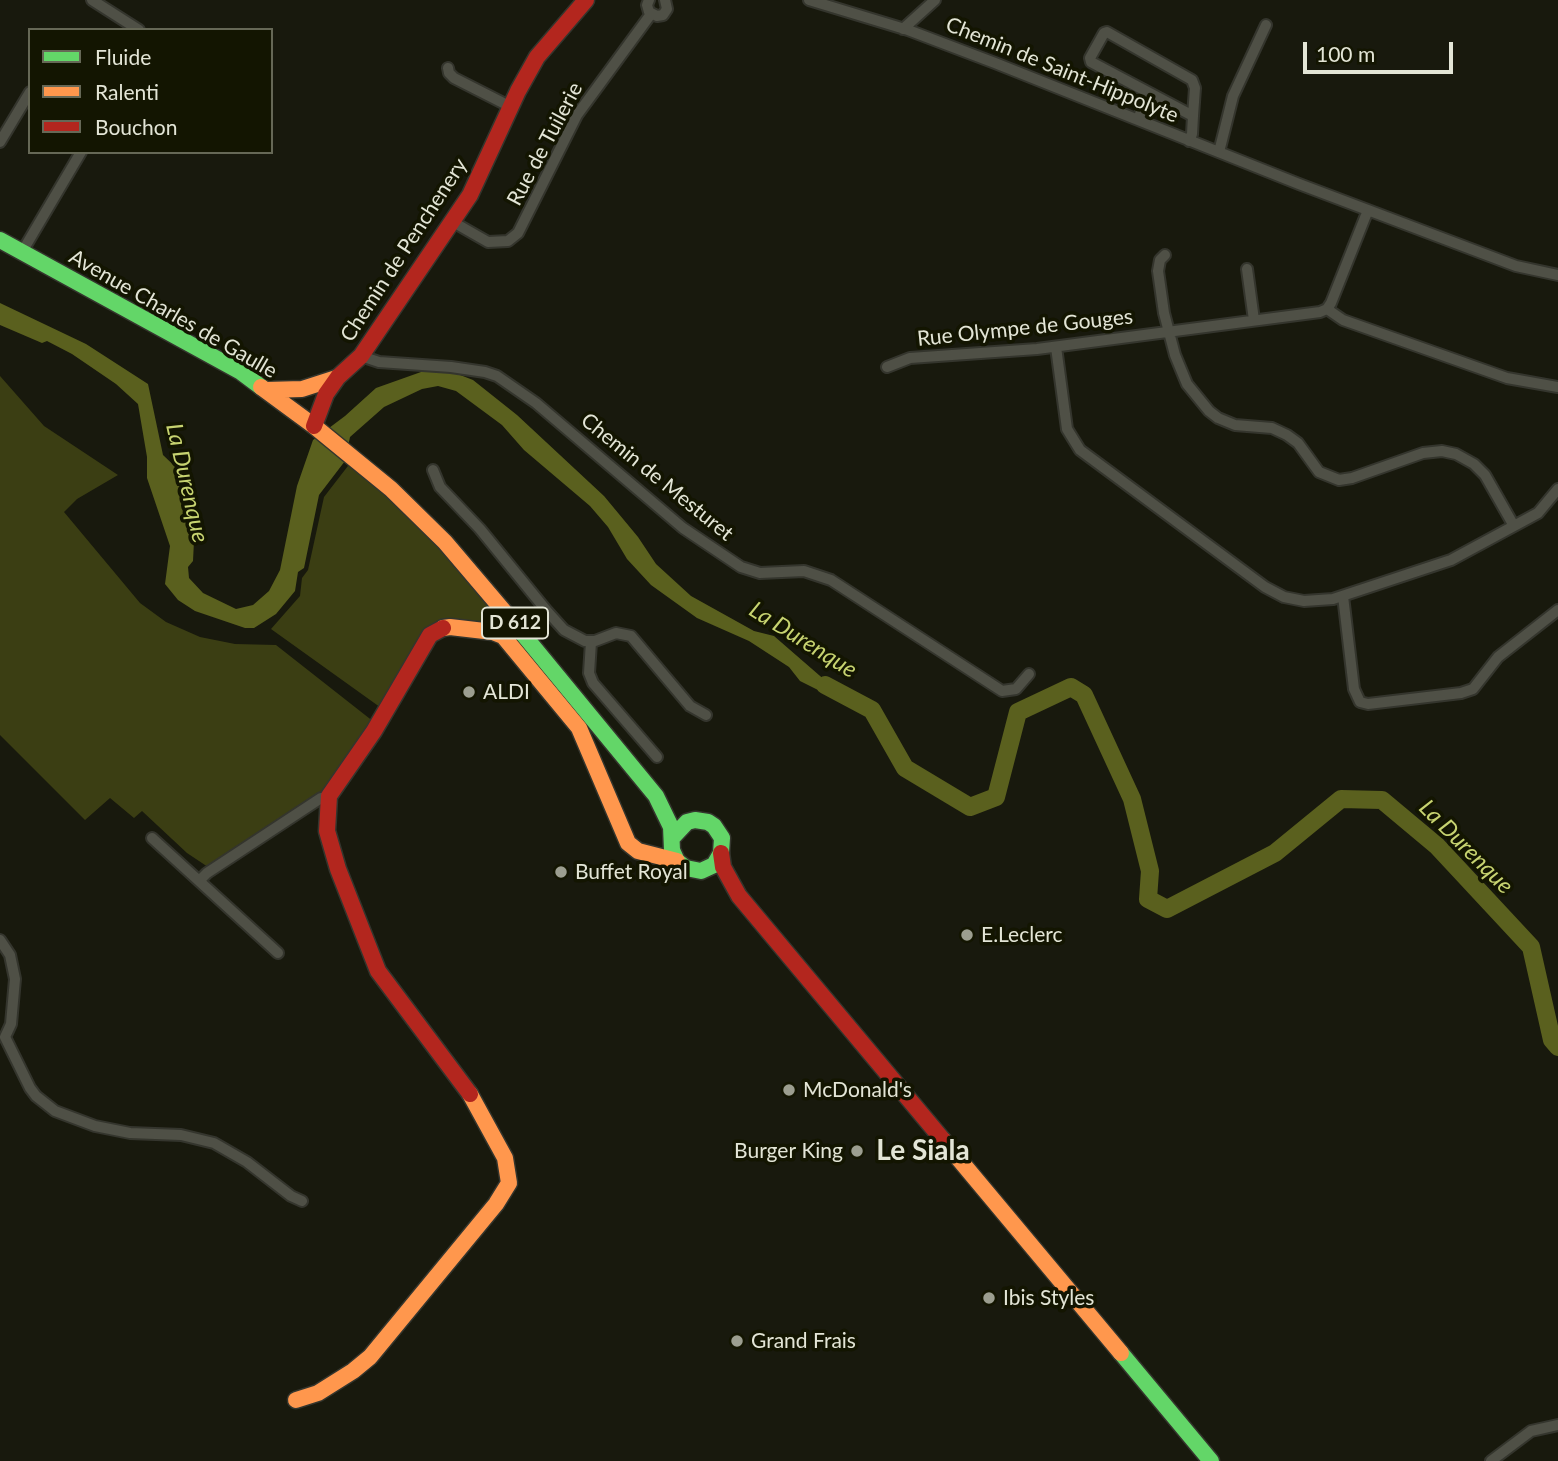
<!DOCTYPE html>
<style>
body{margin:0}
#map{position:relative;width:1558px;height:1461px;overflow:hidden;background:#18190d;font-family:Lato,sans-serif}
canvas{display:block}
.legend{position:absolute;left:28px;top:28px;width:245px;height:126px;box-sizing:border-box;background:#131501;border:2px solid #666856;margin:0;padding:9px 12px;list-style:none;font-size:21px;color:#e3e5d6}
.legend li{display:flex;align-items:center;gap:14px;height:35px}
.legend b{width:35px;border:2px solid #666856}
.scale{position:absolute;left:1303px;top:42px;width:150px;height:32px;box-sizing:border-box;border:4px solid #e3e5d6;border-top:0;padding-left:9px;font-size:21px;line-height:24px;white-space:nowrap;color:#e3e5d6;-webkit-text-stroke:5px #131501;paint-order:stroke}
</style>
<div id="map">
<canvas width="1558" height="1461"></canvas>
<ul class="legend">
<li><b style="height:9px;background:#63d668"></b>Fluide</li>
<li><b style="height:9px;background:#ff974d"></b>Ralenti</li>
<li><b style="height:9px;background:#b3261e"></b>Bouchon</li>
</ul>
<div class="scale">100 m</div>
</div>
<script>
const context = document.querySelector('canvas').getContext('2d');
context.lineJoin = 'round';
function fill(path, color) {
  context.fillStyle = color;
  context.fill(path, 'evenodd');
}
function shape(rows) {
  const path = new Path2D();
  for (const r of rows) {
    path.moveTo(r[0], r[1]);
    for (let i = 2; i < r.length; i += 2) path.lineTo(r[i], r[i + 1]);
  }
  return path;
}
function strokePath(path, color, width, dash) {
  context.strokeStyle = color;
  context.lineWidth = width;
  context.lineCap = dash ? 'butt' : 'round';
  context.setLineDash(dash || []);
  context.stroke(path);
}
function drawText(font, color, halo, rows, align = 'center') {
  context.font = font + ' Lato,sans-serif';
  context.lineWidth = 7;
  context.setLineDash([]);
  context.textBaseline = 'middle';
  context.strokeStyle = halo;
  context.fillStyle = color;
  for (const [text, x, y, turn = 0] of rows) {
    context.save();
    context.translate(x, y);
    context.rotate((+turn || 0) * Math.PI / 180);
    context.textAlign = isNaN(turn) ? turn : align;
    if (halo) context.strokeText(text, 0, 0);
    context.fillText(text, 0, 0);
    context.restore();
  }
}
const green = shape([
 [0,376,44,426,118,475,77,499,64,512,140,603,166,622,200,637,235,644,276,645,374,722,327,789,208,867,187,853,142,811,134,818,110,798,85,820,0,735],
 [351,462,431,538,493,610,496,619,494,624,490,626,448,622,384,710,271,629,300,596,302,578,308,570,324,497]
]);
const water = shape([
 [0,303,86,344,148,384,163,455,186,477,195,521,193,561,188,567,189,578,203,593,236,609,253,605,269,591,280,570,297,486,313,440,345,416,376,388,421,372,450,371,473,380,517,415,604,496,638,537,656,564,691,596,754,631,774,636,827,682,852,697,820,691,800,681,789,667,749,641,697,618,651,585,627,559,608,527,590,506,524,450,502,425,456,391,438,386,422,389,384,407,350,437,345,461,319,495,304,568,298,572,295,591,276,614,254,628,245,628,195,611,178,600,165,584,170,546,147,478,147,457,138,404,116,384,72,354,47,341,42,343,0,325]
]);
const river = shape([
 [825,685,872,710,905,768,970,807,996,797,1018,712,1071,687,1084,695,1132,799,1150,871,1148,899,1167,909,1275,853,1341,799,1382,800,1437,846,1531,947,1552,1040,1558,1047]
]);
const street = shape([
 [92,0,139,30],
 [649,0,647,5,649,12,657,16,663,15,667,9,665,0],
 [809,0,908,30,995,63,1299,184,1516,266,1558,275],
 [903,29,935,0],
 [448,68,449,73,454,78,511,107],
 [1138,120,1148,92],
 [1189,141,1192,134,1193,116,1195,88,1192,80,1107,32,1104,33,1090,58,1091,62,1193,116],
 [0,142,30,92],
 [1219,152,1233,96,1266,25],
 [453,222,488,242,508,241,518,233,577,115,651,14],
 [22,252,81,152],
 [1165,255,1160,260,1158,271,1164,313,1175,355,1187,384,1209,411,1218,418,1235,425,1272,428,1287,435,1298,443,1319,472,1339,480,1352,478,1423,453,1442,451,1456,454,1474,464,1485,475,1514,526],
 [1247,269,1254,320],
 [1327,309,1343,320,1507,378,1558,387],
 [1056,347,1067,429,1080,450,1265,587,1284,597,1304,601,1333,599,1451,560,1538,513,1558,489],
 [361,356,379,362,451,367,485,372,497,376,536,403,683,528,741,567,760,573,804,571,831,580,1002,691,1016,689,1029,674],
 [887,367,910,358,1037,349,1320,312,1327,309,1331,303,1368,210],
 [433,470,440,487,480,529,546,610,521,631],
 [1343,596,1354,689,1360,702,1368,704,1461,693,1473,689,1498,657,1558,610],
 [546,610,564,630,585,641,595,641,616,633,631,636,690,706,706,715],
 [591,642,589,673,593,683,657,757],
 [152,838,278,953],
 [199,881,207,873,321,798,329,796],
 [0,940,10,955,15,979,11,1024,5,1037],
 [5,1037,30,1088,36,1096,55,1111,95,1126,130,1133,181,1135,214,1143,247,1162,291,1196,302,1201],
 [1491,1461,1531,1431,1558,1425]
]);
const fast = shape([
 [0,240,241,372,261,387],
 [513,622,656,796,671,827,672,850,677,861,686,868,701,871,714,865,721,853,722,838,714,826,708,822,695,820,687,822,672,838],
 [1121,1353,1211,1461]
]);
const slow = shape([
 [261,387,314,426,391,489,445,542,513,622],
 [266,390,302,389,336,378],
 [443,628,450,627,493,632,503,636,579,728,628,843,638,851,677,861],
 [943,1140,1121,1353],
 [296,1400,318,1393,353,1371,370,1357,496,1204,509,1183,505,1158,470,1094]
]);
const jam = shape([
 [314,426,326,394,338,377,361,356,470,195,518,91,537,57,586,0],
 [443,628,430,635,374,731,329,796,327,831,338,869,378,971,470,1094],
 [721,853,723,867,739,896,943,1140]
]);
const markers = [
 [469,692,7,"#9c9e90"],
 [561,872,7,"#9c9e90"],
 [967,935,7,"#9c9e90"],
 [789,1090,7,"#9c9e90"],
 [857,1151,7,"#9c9e90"],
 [989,1298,7,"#9c9e90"],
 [737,1341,7,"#9c9e90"]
];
const shields = [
 [515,623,66]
];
const shieldNames = [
 ["D 612",515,623]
];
const streetNames = [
 ["Chemin de Saint-Hippolyte",1062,70,22],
 ["Rue de Tuilerie",545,144,-62],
 ["Chemin de Penchenery",404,250,-57],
 ["Avenue Charles de Gaulle",173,314,30],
 ["Rue Olympe de Gouges",1025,328,-6],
 ["Chemin de Mesturet",657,477,39]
];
const poiNames = [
 ["ALDI",483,692],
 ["Buffet Royal",575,872],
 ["E.Leclerc",981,935],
 ["McDonald's",803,1090],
 ["Burger King",843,1151,"right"],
 ["Ibis Styles",1003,1298],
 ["Grand Frais",751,1341]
];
const waterNames = [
 ["La Durenque",187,483,77],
 ["La Durenque",803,640,32],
 ["La Durenque",1466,847,45]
];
const districtNames = [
 ["Le Siala",923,1151]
];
fill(green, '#3b3e13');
fill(water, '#5a601e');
strokePath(river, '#5a601e', 18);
strokePath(street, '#34352d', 14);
strokePath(fast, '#34352d', 19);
strokePath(slow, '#34352d', 19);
strokePath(jam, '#34352d', 19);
strokePath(street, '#4f5046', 10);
strokePath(fast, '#63d668', 16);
strokePath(slow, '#ff974d', 16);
strokePath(jam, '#b3261e', 16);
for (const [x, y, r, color] of markers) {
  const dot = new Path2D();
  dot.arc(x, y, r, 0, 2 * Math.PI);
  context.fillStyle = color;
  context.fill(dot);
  strokePath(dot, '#131501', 2.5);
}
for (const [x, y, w] of shields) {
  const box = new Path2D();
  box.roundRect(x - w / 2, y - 15.5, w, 31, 5);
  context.fillStyle = '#131501';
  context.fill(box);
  strokePath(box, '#e3e5d6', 2);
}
drawText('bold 19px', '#e3e5d6', null, shieldNames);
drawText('21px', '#e3e5d6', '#131501', streetNames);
drawText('21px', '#e3e5d6', '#131501', poiNames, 'left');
drawText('italic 23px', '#c7d370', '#131501', waterNames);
drawText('bold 28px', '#e3e5d6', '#131501', districtNames);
</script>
